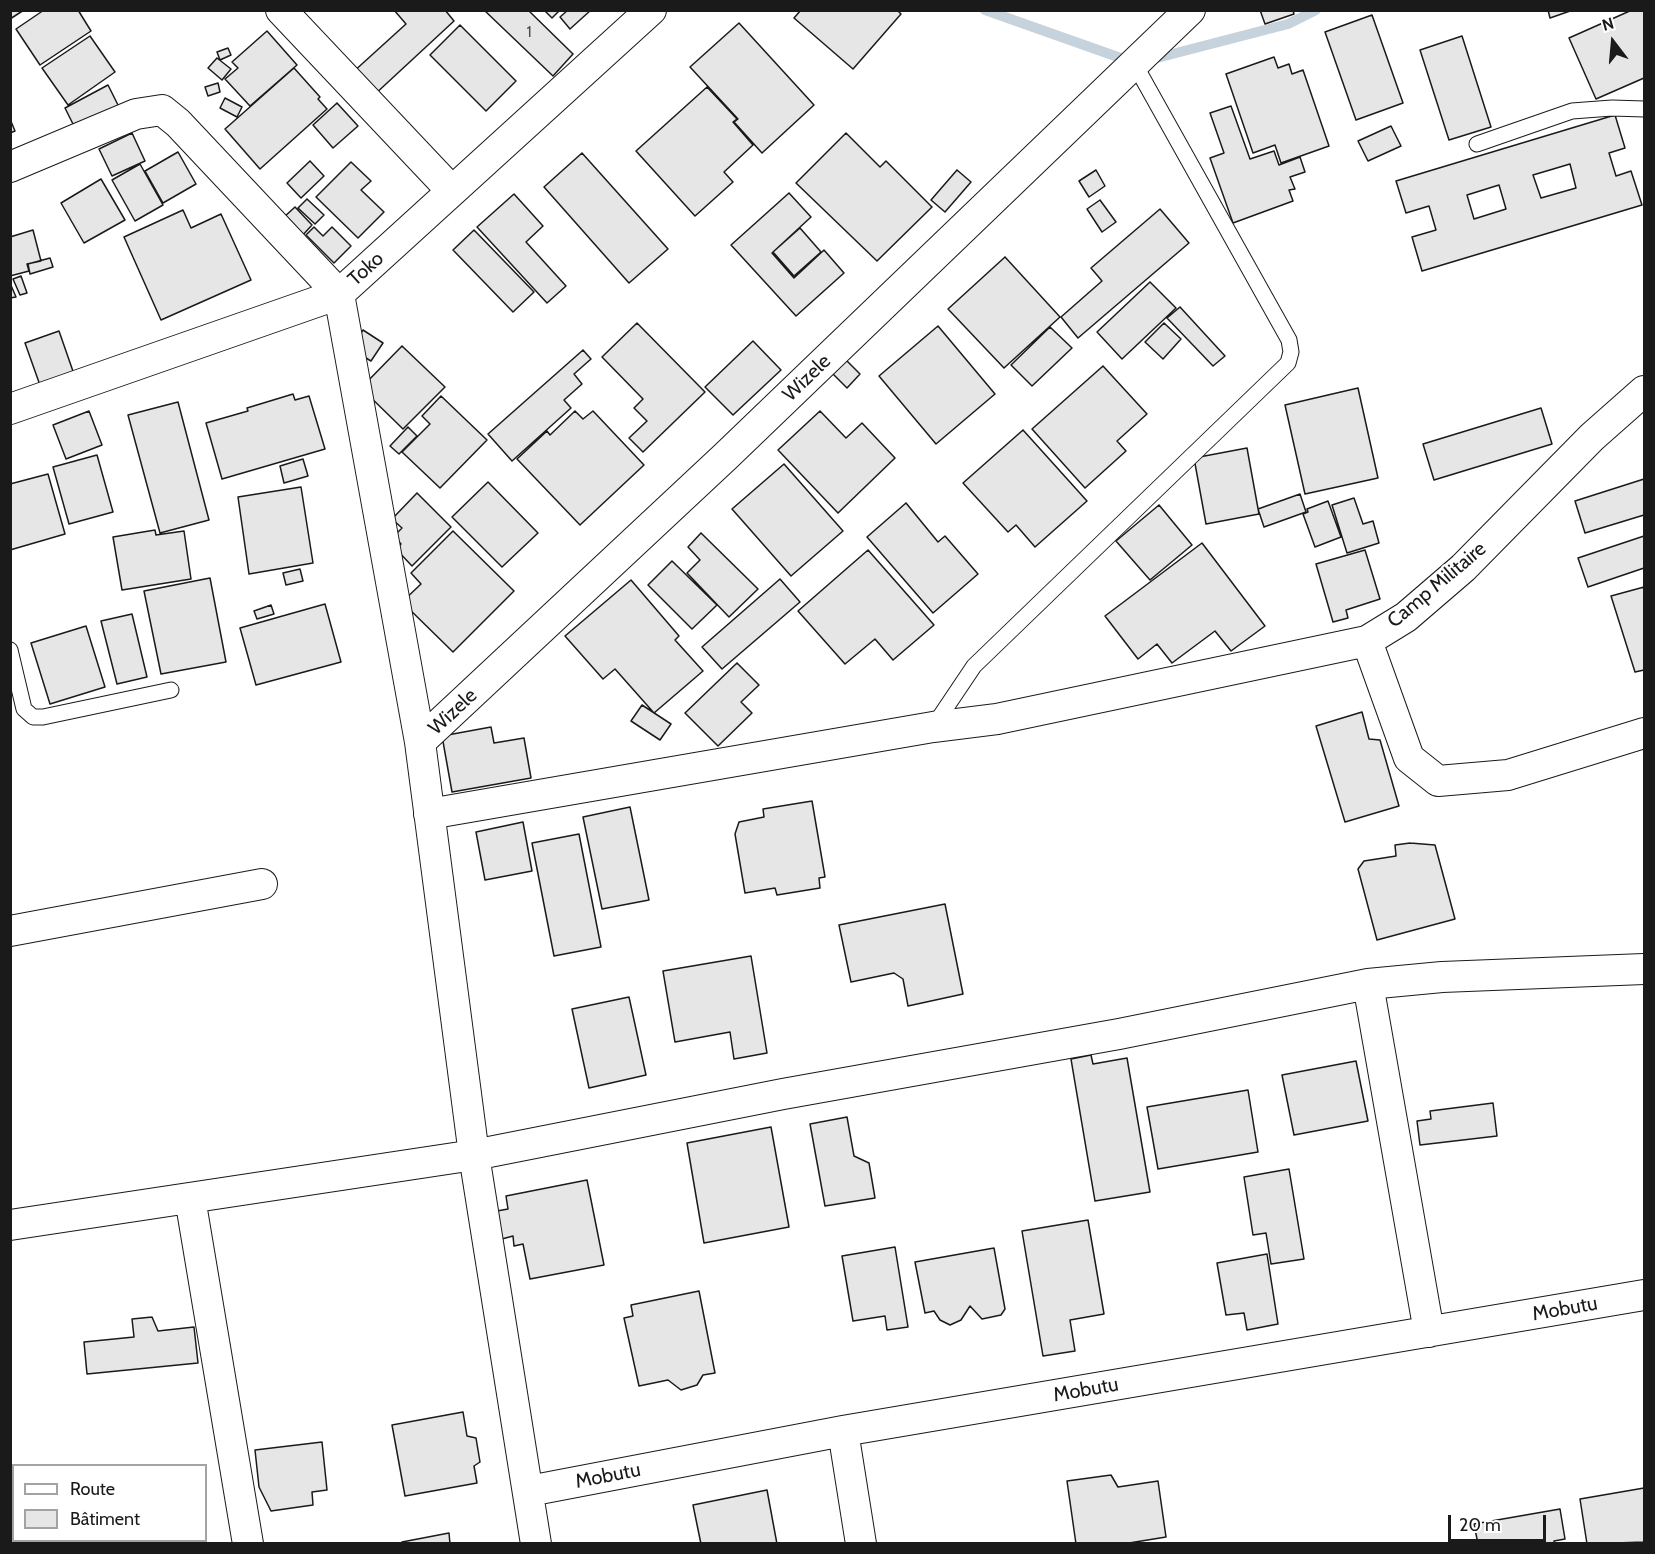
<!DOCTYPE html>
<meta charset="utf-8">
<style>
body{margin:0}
#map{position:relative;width:1655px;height:1554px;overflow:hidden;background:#fff;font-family:Cabin,sans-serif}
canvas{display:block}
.frame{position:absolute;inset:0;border:12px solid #1a1a1a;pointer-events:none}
.legend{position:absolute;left:12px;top:1464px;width:195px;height:78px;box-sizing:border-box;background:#fff;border:2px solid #a3a3a3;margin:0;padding:8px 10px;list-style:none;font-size:18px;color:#1a1a1a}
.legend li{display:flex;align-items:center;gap:12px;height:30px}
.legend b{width:30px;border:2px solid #a3a3a3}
.north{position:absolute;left:1583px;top:12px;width:60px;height:60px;-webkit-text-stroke:4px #fff;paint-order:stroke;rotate:344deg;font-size:16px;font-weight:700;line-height:24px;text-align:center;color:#1a1a1a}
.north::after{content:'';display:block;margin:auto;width:21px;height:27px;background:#1a1a1a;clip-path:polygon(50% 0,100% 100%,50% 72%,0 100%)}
.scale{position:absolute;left:1448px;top:1515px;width:98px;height:27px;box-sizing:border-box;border:3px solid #1a1a1a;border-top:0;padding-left:8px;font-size:18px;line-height:21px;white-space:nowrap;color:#1a1a1a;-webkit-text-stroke:4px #fff;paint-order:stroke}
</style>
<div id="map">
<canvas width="1655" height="1554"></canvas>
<div class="frame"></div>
<ul class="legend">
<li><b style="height:8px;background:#fff"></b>Route</li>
<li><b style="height:16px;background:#e6e6e6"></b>Bâtiment</li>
</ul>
<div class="north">N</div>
<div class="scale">20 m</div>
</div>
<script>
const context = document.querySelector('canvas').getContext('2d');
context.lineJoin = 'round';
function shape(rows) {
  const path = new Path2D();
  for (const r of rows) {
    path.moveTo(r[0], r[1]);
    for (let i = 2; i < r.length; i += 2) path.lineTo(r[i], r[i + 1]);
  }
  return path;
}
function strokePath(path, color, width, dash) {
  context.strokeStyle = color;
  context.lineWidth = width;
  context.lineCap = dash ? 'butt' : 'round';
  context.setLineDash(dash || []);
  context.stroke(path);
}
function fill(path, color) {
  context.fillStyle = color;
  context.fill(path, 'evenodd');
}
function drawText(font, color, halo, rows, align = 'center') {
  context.font = font + ' Cabin,sans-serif';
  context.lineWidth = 4.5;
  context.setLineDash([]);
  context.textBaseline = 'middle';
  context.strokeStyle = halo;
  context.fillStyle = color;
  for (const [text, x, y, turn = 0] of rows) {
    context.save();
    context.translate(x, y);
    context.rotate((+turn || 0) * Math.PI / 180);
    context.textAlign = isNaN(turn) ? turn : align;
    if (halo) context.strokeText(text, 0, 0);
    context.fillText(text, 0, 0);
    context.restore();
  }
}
const stream = shape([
 [985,10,1132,62],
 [1153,59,1288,24,1316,10]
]);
const building = shape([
 [10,10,24,10,10,19,10,10],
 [44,10,78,10,91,31,40,65,16,29,44,10],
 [394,10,445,10,454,21,373,96,352,73,406,24,394,10],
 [484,10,528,10,573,54,553,76,484,10],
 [544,10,560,10,552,18,544,10],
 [568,10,591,10,570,29,560,17,568,10],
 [801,10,897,10,901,14,853,69,794,18,801,10],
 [1260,10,1293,10,1294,14,1265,24,1260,10],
 [1548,10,1573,10,1550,18,1548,10],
 [1632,10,1644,10,1644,78,1596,99,1569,38,1632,10],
 [1372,15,1403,103,1356,120,1325,32,1372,15],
 [739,23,814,105,762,153,734,122,738,119,690,67,739,23],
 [460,25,516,81,486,111,430,55,460,25],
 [267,31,297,65,250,106,225,79,238,68,232,62,267,31],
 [90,36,115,72,68,105,42,68,90,36],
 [1462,36,1491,127,1449,140,1420,50,1462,36],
 [228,48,231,55,220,60,217,52,228,48],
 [1274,57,1278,68,1289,64,1292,74,1303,70,1329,146,1281,163,1275,145,1253,153,1226,74,1274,57],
 [217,58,231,69,222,80,208,68,217,58],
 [294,68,320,97,318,99,327,109,260,169,225,129,294,68],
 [218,83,220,92,208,96,205,87,218,83],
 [108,85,120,109,77,132,65,108,108,85],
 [707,87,737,119,733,122,753,145,724,172,733,182,695,216,636,151,707,87],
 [225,98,242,107,237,117,220,108,225,98],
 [337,103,358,126,333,148,313,125,337,103],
 [1231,106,1250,159,1274,151,1279,165,1300,157,1305,172,1290,177,1295,189,1289,190,1293,201,1233,223,1210,158,1224,153,1210,113,1231,106],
 [1615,115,1625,148,1609,153,1616,176,1631,171,1642,205,1422,271,1412,237,1436,230,1429,206,1406,213,1396,181,1615,115],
 [1570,164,1576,188,1541,198,1533,175,1570,164],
 [1499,185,1506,209,1474,219,1467,195,1499,185],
 [10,119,15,131,10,133,10,119],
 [1391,126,1401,146,1368,161,1358,141,1391,126],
 [132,133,145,161,112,176,99,149,132,133],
 [846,133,880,167,886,161,932,207,877,261,796,183,846,133],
 [178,152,196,184,163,203,145,171,178,152],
 [582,153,668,249,629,283,544,187,582,153],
 [310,161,324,176,301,198,287,183,310,161],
 [351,162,371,181,361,190,384,212,358,238,316,197,351,162],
 [140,164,163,205,135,221,112,180,140,164],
 [957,170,971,182,945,212,931,200,957,170],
 [1096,170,1105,186,1089,197,1079,181,1096,170],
 [101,179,125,220,84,243,61,203,101,179],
 [789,193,811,217,772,253,794,278,824,250,844,273,796,316,731,245,789,193],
 [514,194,543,226,526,242,566,286,547,303,477,227,514,194],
 [307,199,324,215,315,224,298,208,307,199],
 [1100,200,1116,222,1102,232,1087,209,1100,200],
 [295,207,312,225,301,237,283,218,295,207],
 [1160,209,1189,243,1078,338,1061,317,1102,281,1091,268,1160,209],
 [183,210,191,228,221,214,251,280,161,320,124,237,183,210],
 [314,227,323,236,332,227,351,246,334,263,306,235,314,227],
 [800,228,821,252,794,276,773,252,800,228],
 [33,230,41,261,27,264,29,271,10,276,10,237,33,230],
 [474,230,534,292,513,312,453,250,474,230],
 [1005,257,1060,317,1004,368,948,309,1005,257],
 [50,258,53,267,30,274,28,264,50,258],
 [21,276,27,293,20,295,13,279,21,276],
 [1150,282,1176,308,1122,359,1097,332,1150,282],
 [10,283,16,297,10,298,10,283],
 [1180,307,1225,356,1213,366,1167,318,1180,307],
 [637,323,705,392,643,452,629,438,647,421,634,408,643,399,602,357,637,323],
 [1164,323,1181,339,1163,359,1145,342,1164,323],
 [938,326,995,394,936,444,879,376,938,326],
 [1050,327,1072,348,1032,386,1011,365,1050,327],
 [363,330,383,343,371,361,351,349,363,330],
 [59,331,75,377,41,388,25,343,59,331],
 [753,341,781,370,733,415,705,387,753,341],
 [402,346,445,387,403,429,361,388,402,346],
 [583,350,591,359,574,374,582,384,564,400,571,408,512,461,488,434,583,350],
 [844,358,860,374,847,388,830,371,844,358],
 [1103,366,1147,414,1117,441,1126,451,1085,488,1032,429,1103,366],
 [1358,388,1378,478,1305,494,1285,405,1358,388],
 [293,394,295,400,309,396,325,449,222,479,206,423,248,411,247,408,293,394],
 [441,396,487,440,440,488,402,452,430,424,422,416,441,396],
 [178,402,209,520,160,533,128,415,178,402],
 [1541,408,1552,444,1434,480,1423,444,1541,408],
 [89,411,102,445,66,459,53,425,89,411],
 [575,411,583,419,593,411,644,465,580,525,517,459,547,431,550,435,575,411],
 [820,411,846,438,862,423,895,458,838,513,778,450,820,411],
 [408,427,417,436,399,454,390,446,408,427],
 [1023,430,1087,501,1035,547,1016,525,1008,532,963,483,1023,430],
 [1247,448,1259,514,1206,524,1194,458,1247,448],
 [97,455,113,512,69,524,53,467,97,455],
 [303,459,308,476,284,483,280,466,303,459],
 [784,464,843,531,791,576,732,509,784,464],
 [48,474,65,534,10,550,10,484,48,474],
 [1644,479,1644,515,1585,533,1575,501,1644,479],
 [488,482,538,533,502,567,452,517,488,482],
 [301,487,313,563,249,574,238,497,301,487],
 [417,493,451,527,412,566,396,549,401,544,394,536,402,528,392,519,417,493],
 [1300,494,1306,512,1264,527,1258,509,1300,494],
 [1354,498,1363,524,1373,521,1379,543,1347,553,1332,505,1354,498],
 [1328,501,1341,537,1315,547,1303,514,1308,512,1307,509,1328,501],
 [906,503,938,542,945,536,978,574,933,613,867,537,906,503],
 [1159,505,1192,545,1150,580,1116,541,1159,505],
 [155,530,156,535,184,531,191,579,122,590,113,537,155,530],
 [453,531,514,591,453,652,402,602,421,584,411,573,453,531],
 [701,533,758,589,729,617,687,573,700,560,688,547,701,533],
 [1644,536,1644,568,1588,587,1578,558,1644,536],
 [1202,543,1265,626,1231,651,1215,631,1172,663,1157,644,1138,659,1105,616,1202,543],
 [868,550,934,625,893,660,875,639,845,664,798,611,868,550],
 [1365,550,1380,599,1346,610,1348,618,1333,622,1316,564,1365,550],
 [672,561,717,605,692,629,648,585,672,561],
 [300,569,303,581,286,585,283,573,300,569],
 [210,578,226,662,161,674,144,591,210,578],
 [780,579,800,602,722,669,702,647,780,579],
 [631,580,679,636,675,640,703,671,654,713,615,669,603,679,565,636,631,580],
 [1644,587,1644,670,1635,672,1611,596,1644,587],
 [325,604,341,662,256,685,240,628,325,604],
 [271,605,274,614,257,619,254,611,271,605],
 [132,614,147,677,117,684,101,621,132,614],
 [86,626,105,687,50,704,31,643,86,626],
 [737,663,759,685,741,702,752,713,718,746,685,713,737,663],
 [642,705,671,724,660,740,631,721,642,705],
 [1362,712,1369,739,1380,740,1399,806,1345,822,1316,726,1362,712],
 [491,727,494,743,524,738,531,778,452,792,442,736,491,727],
 [812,801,825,877,819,878,820,888,777,895,775,888,745,893,735,834,739,822,764,817,763,809,812,801],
 [630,807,649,900,602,909,583,817,630,807],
 [523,822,532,871,485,880,476,832,523,822],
 [579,834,601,947,554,956,532,843,579,834],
 [1410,843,1435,845,1455,919,1377,940,1358,869,1364,861,1396,856,1395,845,1410,843],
 [945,904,963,994,908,1006,903,979,894,973,851,982,839,925,945,904],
 [751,956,767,1053,734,1059,730,1032,675,1042,663,971,751,956],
 [629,997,646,1075,589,1088,572,1009,629,997],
 [1091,1055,1093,1064,1127,1058,1150,1192,1095,1201,1071,1059,1091,1055],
 [1356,1061,1368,1121,1294,1135,1282,1075,1356,1061],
 [1248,1090,1258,1152,1158,1169,1147,1107,1248,1090],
 [1493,1103,1497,1136,1420,1145,1417,1121,1431,1119,1430,1111,1493,1103],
 [847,1117,854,1156,869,1163,875,1198,825,1206,810,1124,847,1117],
 [771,1127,789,1227,704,1243,687,1143,771,1127],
 [1289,1169,1304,1259,1271,1264,1266,1233,1253,1235,1244,1177,1289,1169],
 [587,1180,604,1265,530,1279,523,1244,514,1246,513,1236,502,1239,497,1211,508,1209,506,1196,587,1180],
 [1088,1220,1104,1314,1070,1320,1075,1351,1043,1356,1022,1231,1088,1220],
 [895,1247,908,1327,887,1330,885,1316,853,1321,842,1256,895,1247],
 [994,1248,1005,1309,1001,1315,982,1319,970,1306,961,1320,950,1325,940,1320,934,1311,925,1313,915,1262,994,1248],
 [1267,1254,1278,1324,1247,1330,1244,1313,1226,1315,1217,1263,1267,1254],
 [699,1291,715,1373,703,1375,697,1385,681,1390,668,1380,639,1386,624,1318,633,1316,631,1305,699,1291],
 [152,1317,158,1331,194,1327,198,1363,87,1374,84,1342,134,1337,132,1319,152,1317],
 [463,1412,467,1436,476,1438,480,1462,474,1466,477,1483,405,1496,392,1425,463,1412],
 [322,1442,327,1490,312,1492,313,1505,271,1511,259,1487,255,1450,322,1442],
 [1111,1475,1118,1487,1158,1481,1166,1537,1123,1544,1076,1544,1067,1481,1111,1475],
 [1644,1488,1644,1542,1587,1544,1580,1499,1644,1488],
 [767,1490,777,1544,701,1544,693,1505,767,1490],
 [1560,1509,1565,1539,1554,1541,1554,1544,1478,1544,1474,1524,1560,1509],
 [449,1533,450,1544,402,1544,402,1542,449,1533]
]);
const service = shape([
 [1477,144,1572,111,1612,108,1644,109],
 [10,650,24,709,33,717,43,717,171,690],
 [933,727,974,666,1288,363,1291,352,1289,340,1134,63]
]);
const minor = shape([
 [281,10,452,191],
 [10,167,136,114,162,110,178,123,339,294,420,742,474,1155,536,1544],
 [1644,391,1592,437,1463,568,1406,617,1367,641,1409,758,1438,781,1508,775,1644,733],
 [10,409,339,294,651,10],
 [420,742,726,456,1190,10],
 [429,814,933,727,997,719,1367,641],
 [10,931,262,884],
 [1368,984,1429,1332],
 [190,1198,248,1544],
 [10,1225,474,1155,783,1094,1119,1034,1368,984,1442,977,1644,969],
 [843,1431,861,1544],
 [529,1491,843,1431,1644,1295],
 [94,1540,94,1544]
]);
const numberNames = [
 ["1",529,32]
];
const streetNames = [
 ["Toko",366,269,-42],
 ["Wizele",807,378,-44],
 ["Camp Militaire",1437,585,-40],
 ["Wizele",453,712,-43],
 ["Mobutu",1565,1309,-10],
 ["Mobutu",1086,1390,-10],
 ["Mobutu",608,1476,-11]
];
strokePath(stream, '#c6d2dc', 10);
fill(building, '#e6e6e6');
strokePath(building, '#1a1a1a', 1.5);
strokePath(service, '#1a1a1a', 17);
strokePath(minor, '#1a1a1a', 32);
strokePath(service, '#fff', 15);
strokePath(minor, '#fff', 30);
drawText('16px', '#4d4d4d', null, numberNames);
drawText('20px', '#1a1a1a', '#fff', streetNames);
</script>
